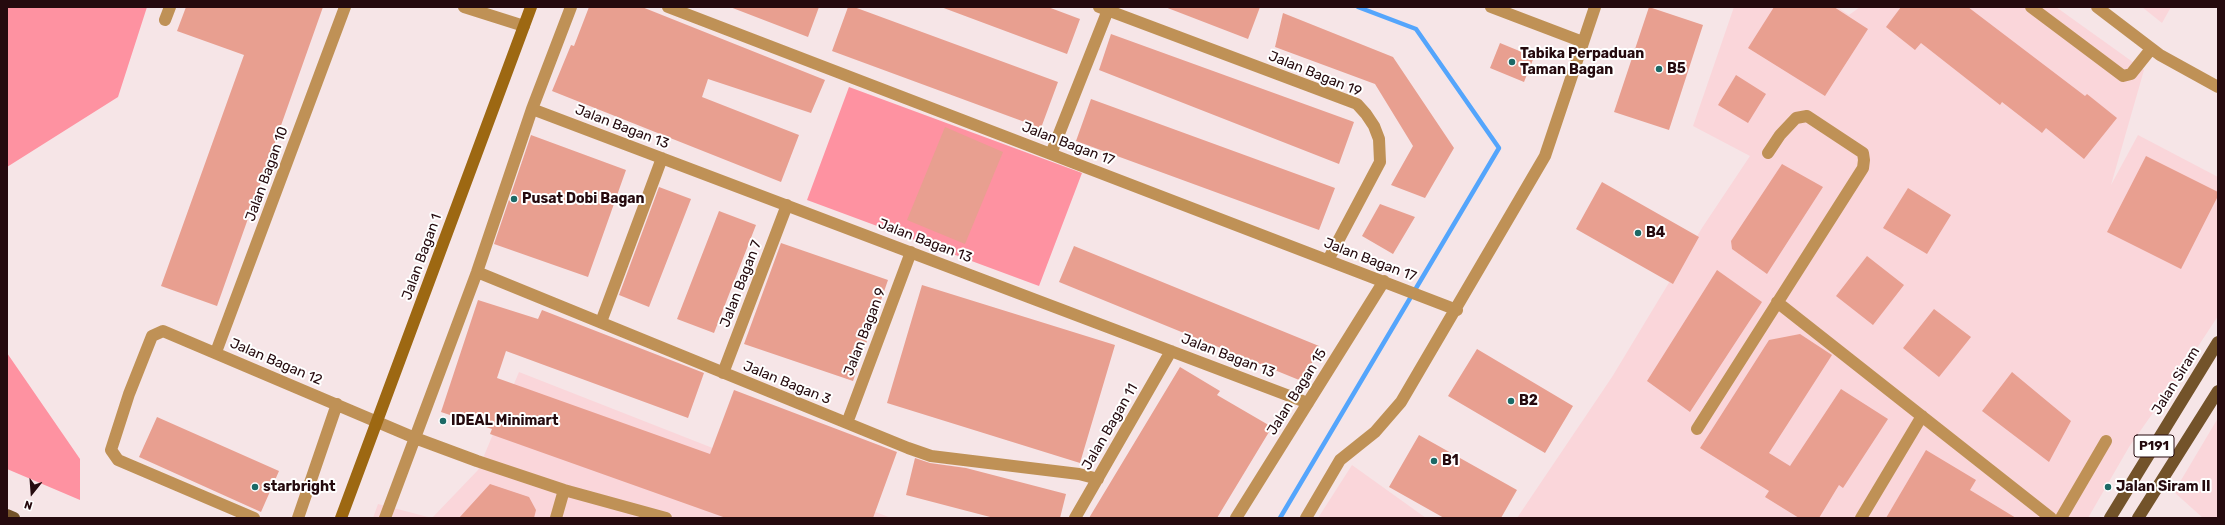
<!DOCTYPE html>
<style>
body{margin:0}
#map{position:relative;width:2225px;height:525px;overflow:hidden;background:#f6e5e7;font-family:Rubik,sans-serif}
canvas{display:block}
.frame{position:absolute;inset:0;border:8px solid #250a0e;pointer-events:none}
.north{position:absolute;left:12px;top:473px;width:40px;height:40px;-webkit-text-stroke:3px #fff;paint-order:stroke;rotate:197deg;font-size:11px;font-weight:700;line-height:16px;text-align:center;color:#250a0e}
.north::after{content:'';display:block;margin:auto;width:14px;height:18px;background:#250a0e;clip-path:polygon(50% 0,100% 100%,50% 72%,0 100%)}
</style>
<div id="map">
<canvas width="2225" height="525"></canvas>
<div class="frame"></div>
<div class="north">N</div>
</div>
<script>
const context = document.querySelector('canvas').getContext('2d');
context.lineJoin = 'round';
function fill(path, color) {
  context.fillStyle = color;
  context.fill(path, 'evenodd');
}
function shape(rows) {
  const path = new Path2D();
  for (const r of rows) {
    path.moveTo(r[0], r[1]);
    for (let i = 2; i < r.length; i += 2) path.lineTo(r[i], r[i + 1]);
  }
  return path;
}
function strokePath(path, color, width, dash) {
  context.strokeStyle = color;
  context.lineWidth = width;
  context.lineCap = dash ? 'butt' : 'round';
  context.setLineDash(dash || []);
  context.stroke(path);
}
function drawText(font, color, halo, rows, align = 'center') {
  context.font = font + ' Rubik,sans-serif';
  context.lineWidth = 4;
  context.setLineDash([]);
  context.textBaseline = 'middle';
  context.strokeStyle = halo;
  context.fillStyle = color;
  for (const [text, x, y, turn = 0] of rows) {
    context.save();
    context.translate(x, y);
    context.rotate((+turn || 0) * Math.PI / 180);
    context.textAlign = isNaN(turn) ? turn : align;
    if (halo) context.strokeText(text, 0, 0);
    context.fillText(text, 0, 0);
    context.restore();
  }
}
const built = shape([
 [1734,7,1837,7,1849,15,1860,7,2056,7,2144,70,2111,185,2138,135,2218,177,2218,316,2178,377,2129,447,2088,518,1517,518,1612,377,1702,228,1750,156,1693,126],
 [2142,7,2171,7,2162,23],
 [519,372,891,518,373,518,378,504,432,518,478,470],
 [2218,418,2218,518,2203,518,2174,492],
 [1352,465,1426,518,1318,518]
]);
const green = shape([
 [7,7,147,7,118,97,7,167],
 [849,87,1082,173,1039,286,807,200],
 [7,353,80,459,80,500,7,469]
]);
const stream = shape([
 [1280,518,1499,148,1416,29,1358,7]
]);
const building = shape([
 [186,7,323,7,217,306,161,286,244,55,177,31],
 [589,7,642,7,825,80,811,113,708,79,702,97,799,135,781,182,552,91,571,45,574,46],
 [730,7,819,7,808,37],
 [848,7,854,7,1058,82,1041,128,832,51],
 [941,7,1048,7,1080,19,1067,54],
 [1165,7,1260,7,1248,39],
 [1649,7,1703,25,1669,130,1614,112],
 [1774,7,1834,7,1868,29,1825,96,1748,48],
 [1901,7,1968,7,2085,96,2087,94,2117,118,2084,159,2046,128,2042,133,2002,102,2000,105,1921,43,1915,50,1886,27],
 [1283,13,1393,57,1454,148,1425,198,1391,185,1413,146,1375,84,1275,47],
 [1111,34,1354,122,1339,164,1099,70],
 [1500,43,1534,57,1524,82,1490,68],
 [1736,75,1766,94,1748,123,1718,105],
 [1091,99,1335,188,1319,230,1076,141],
 [945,127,1003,152,965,244,907,220],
 [531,135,626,170,588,277,494,244],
 [2146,156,2218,192,2218,196,2181,269,2107,232],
 [1782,164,1823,187,1767,274,1732,249,1731,241],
 [1602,182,1699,237,1673,284,1576,229],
 [659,187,691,199,649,307,619,295],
 [1908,188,1951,215,1927,254,1883,228],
 [1380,204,1415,217,1393,254,1362,236],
 [719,211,756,225,714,333,677,319],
 [781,243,888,280,853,381,744,344],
 [1074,246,1319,346,1304,382,1059,282],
 [1867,256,1904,285,1873,325,1836,296],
 [1717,270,1762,302,1690,412,1647,381],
 [922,285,1115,345,1080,463,887,403],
 [478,300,538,319,542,310,704,373,688,418,506,351,497,378,710,454,734,390,897,452,873,518,726,518,490,434,492,429,441,412],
 [1934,309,1971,337,1939,377,1903,348],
 [1800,334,1832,355,1769,453,1790,466,1841,389,1888,419,1843,488,1839,485,1819,518,1799,518,1765,497,1769,491,1700,448,1769,340],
 [1477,349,1573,406,1545,453,1448,396],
 [1180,367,1220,391,1217,395,1272,427,1217,518,1089,518],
 [2012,372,2071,421,2049,462,1982,411],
 [157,417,279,471,261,512,139,457],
 [1419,435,1517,490,1501,518,1444,518,1389,487],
 [1926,450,1976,480,1970,490,2016,518,1886,518],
 [915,458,930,463,966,468,1066,494,1060,518,994,518,906,495],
 [490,484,529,497,536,510,534,518,459,518]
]);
const street = shape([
 [464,7,524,26],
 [668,7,1457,310],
 [1099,7,1357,104,1366,114,1374,126,1379,139,1380,162,1328,260],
 [1491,7,1583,42],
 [2031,7,2123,76,2131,74,2151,49],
 [2097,7,2160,55,2218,87],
 [165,20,170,7],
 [532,109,1308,403],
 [1051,154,1108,10],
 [477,272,908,448,931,456,1079,474,1098,479],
 [1777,302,2051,518],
 [601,322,662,158],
 [216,352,345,7],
 [723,373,787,205],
 [847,423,911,252],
 [1697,429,1863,168,1864,160,1863,153,1807,116,1796,118,1780,135,1768,153],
 [254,518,118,460,111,450,129,394,152,336,163,331,415,438,477,461,564,490,666,518],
 [298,518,337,404],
 [385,518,477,272,532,109,571,7],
 [556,518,564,490],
 [1075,518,1171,351],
 [1236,518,1384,281],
 [1306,518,1340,460,1375,432,1401,402,1545,156,1595,7],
 [1861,518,1922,416],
 [2061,518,2106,441]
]);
const secondary = shape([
 [341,518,531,7]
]);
const primary = shape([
 [7,515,14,518],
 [2110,518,2218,342],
 [2138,518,2218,391]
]);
const markers = [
 [1512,62,4,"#1c6966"],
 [1659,69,4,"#1c6966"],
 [514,199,4,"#1c6966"],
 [1638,233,4,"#1c6966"],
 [1511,401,4,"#1c6966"],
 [443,421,4,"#1c6966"],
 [1434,461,4,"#1c6966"],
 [255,487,4,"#1c6966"],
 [2108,487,4,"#1c6966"]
];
const shields = [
 [2154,446,40]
];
const shieldNames = [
 ["P191",2154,446]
];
const poiNames = [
 ["Tabika Perpaduan",1520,54],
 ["Taman Bagan",1520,70],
 ["B5",1667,69],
 ["Pusat Dobi Bagan",522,199],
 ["B4",1646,233],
 ["B2",1519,401],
 ["IDEAL Minimart",451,421],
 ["B1",1442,461],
 ["starbright",263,487],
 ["Jalan Siram II",2116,487]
];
const streetNames = [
 ["Jalan Bagan 19",1315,74,22],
 ["Jalan Bagan 13",622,127,21],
 ["Jalan Bagan 17",1068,144,21],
 ["Jalan Bagan 10",267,174,-70],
 ["Jalan Bagan 13",925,241,21],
 ["Jalan Bagan 1",422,257,-70],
 ["Jalan Bagan 17",1370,260,21],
 ["Jalan Bagan 7",741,284,-69],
 ["Jalan Bagan 9",865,332,-69],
 ["Jalan Bagan 13",1228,356,21],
 ["Jalan Bagan 12",276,362,23],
 ["Jalan Siram",2176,381,-58],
 ["Jalan Bagan 3",787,383,22],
 ["Jalan Bagan 15",1297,392,-58],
 ["Jalan Bagan 11",1110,427,-60]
];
fill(built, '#fad6da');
fill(green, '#fe92a1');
strokePath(stream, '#54a5fc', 4.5);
fill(building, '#e89f90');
strokePath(street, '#bf9156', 12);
strokePath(secondary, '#9d6812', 12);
strokePath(primary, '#73532a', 12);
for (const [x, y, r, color] of markers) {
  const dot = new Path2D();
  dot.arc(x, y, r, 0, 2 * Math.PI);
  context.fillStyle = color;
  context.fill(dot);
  strokePath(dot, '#fff', 1.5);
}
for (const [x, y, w] of shields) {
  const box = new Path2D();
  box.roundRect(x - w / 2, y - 11, w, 22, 3);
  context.fillStyle = '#fff';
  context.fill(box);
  strokePath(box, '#250a0e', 1);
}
drawText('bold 13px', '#250a0e', null, shieldNames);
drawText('bold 14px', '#250a0e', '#fff', poiNames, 'left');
drawText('14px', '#250a0e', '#fff', streetNames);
</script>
